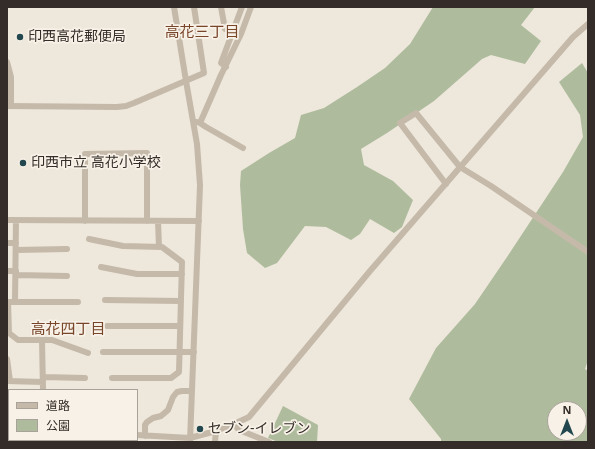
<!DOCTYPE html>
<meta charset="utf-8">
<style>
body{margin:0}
#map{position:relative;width:595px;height:449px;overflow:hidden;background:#eee7db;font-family:"Open Sans","Noto Sans JP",sans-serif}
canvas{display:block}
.frame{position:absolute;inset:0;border:8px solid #332c28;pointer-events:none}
.legend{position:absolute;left:8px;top:389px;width:130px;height:52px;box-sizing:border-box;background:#f7f1e7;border:1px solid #a9a29b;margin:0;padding:5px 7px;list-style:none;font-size:12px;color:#332c28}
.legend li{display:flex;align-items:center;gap:8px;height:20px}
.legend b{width:20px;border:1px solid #a9a29b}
.north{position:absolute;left:547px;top:401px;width:40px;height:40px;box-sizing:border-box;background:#f7f1e7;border:1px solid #a9a29b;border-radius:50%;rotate:0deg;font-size:11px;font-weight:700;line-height:16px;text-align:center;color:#332c28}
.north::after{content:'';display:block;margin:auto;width:14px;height:18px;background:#22474f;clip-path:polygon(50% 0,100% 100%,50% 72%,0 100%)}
</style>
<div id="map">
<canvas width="595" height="449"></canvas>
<div class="frame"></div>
<ul class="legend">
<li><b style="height:5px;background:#c5b9a9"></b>道路</li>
<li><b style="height:11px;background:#aebc9d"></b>公園</li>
</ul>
<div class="north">N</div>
</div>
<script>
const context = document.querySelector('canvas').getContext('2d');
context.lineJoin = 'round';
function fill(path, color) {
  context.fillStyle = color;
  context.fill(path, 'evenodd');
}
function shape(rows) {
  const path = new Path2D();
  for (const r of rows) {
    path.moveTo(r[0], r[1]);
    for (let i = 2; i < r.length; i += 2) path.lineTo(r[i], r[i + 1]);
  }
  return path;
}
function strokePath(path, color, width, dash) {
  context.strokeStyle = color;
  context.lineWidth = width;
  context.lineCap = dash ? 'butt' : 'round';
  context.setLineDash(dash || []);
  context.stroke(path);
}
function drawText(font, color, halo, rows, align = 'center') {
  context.font = font + ' "Open Sans","Noto Sans JP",sans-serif';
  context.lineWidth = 3.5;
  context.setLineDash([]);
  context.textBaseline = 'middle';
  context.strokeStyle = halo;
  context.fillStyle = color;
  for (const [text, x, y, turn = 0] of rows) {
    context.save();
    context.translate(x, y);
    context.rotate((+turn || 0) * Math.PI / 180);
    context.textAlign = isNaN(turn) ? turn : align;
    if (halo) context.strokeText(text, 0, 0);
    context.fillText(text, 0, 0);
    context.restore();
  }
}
const green = shape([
 [433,7,535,7,521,25,541,41,525,64,491,55,482,59,434,101,387,133,361,149,364,165,393,181,413,200,402,227,394,233,370,219,360,234,351,240,326,227,305,226,277,263,265,268,247,253,243,229,240,185,241,171,269,153,295,138,301,115,324,108,357,87,385,68,410,44],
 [582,63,588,73,588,360,585,369,588,371,588,442,441,442,441,439,409,399,436,348,475,304,507,257,563,172,583,137,580,115,559,82],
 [555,409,579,409,579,433,555,433],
 [283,406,318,425,317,442,278,442,268,438]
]);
const minor = shape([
 [174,7,186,81,197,144,200,185,190,441],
 [221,7,225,29,233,32],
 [7,62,11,77,11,106],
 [226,67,221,63,242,7],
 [7,106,117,107,126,106,134,103,204,73,194,7],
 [197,122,200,123,206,127,243,148],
 [200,123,221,75,241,34,251,7],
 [446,184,400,123,416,113,460,167,491,186,588,252],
 [7,220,199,221],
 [85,221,85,154,147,153,147,221],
 [158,221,159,247],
 [89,239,123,246,162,247,182,262,179,372,171,378,112,378],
 [7,243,16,243],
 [16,250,67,249],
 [101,267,137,274,182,274],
 [7,271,16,271],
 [16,275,67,276],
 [105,300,181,301],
 [7,302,15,302,16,220],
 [8,302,9,333,18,340,52,340,88,353],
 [15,302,78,302],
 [107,326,180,326],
 [42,340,43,390],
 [103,352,194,352],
 [7,359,10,381],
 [43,377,85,378],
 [7,381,43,382],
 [7,409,9,409],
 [234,424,239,430,269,442],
 [137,435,190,438,216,431,234,424,249,417,370,271,573,37,588,24],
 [145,436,145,425,147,422,153,418,161,416,168,410,173,397,177,392,182,391,192,391],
 [7,438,9,437],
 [215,442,216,431]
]);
const markers = [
 [20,37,4,"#22474f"],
 [23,163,4,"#22474f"],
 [200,429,4,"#22474f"]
];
const poiNames = [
 ["印西高花郵便局",28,37],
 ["印西市立 高花小学校",31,163],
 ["セブン-イレブン",208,429]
];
const neighbourhoodNames = [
 ["高花三丁目",202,33],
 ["高花四丁目",68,330]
];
fill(green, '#aebc9d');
strokePath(minor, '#c5b9a9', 6);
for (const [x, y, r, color] of markers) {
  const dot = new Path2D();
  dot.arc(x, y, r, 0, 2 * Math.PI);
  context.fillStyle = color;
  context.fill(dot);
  strokePath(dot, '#f7f1e7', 1.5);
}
drawText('14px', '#332c28', '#f7f1e7', poiNames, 'left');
drawText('15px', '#78452a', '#f7f1e7', neighbourhoodNames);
</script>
